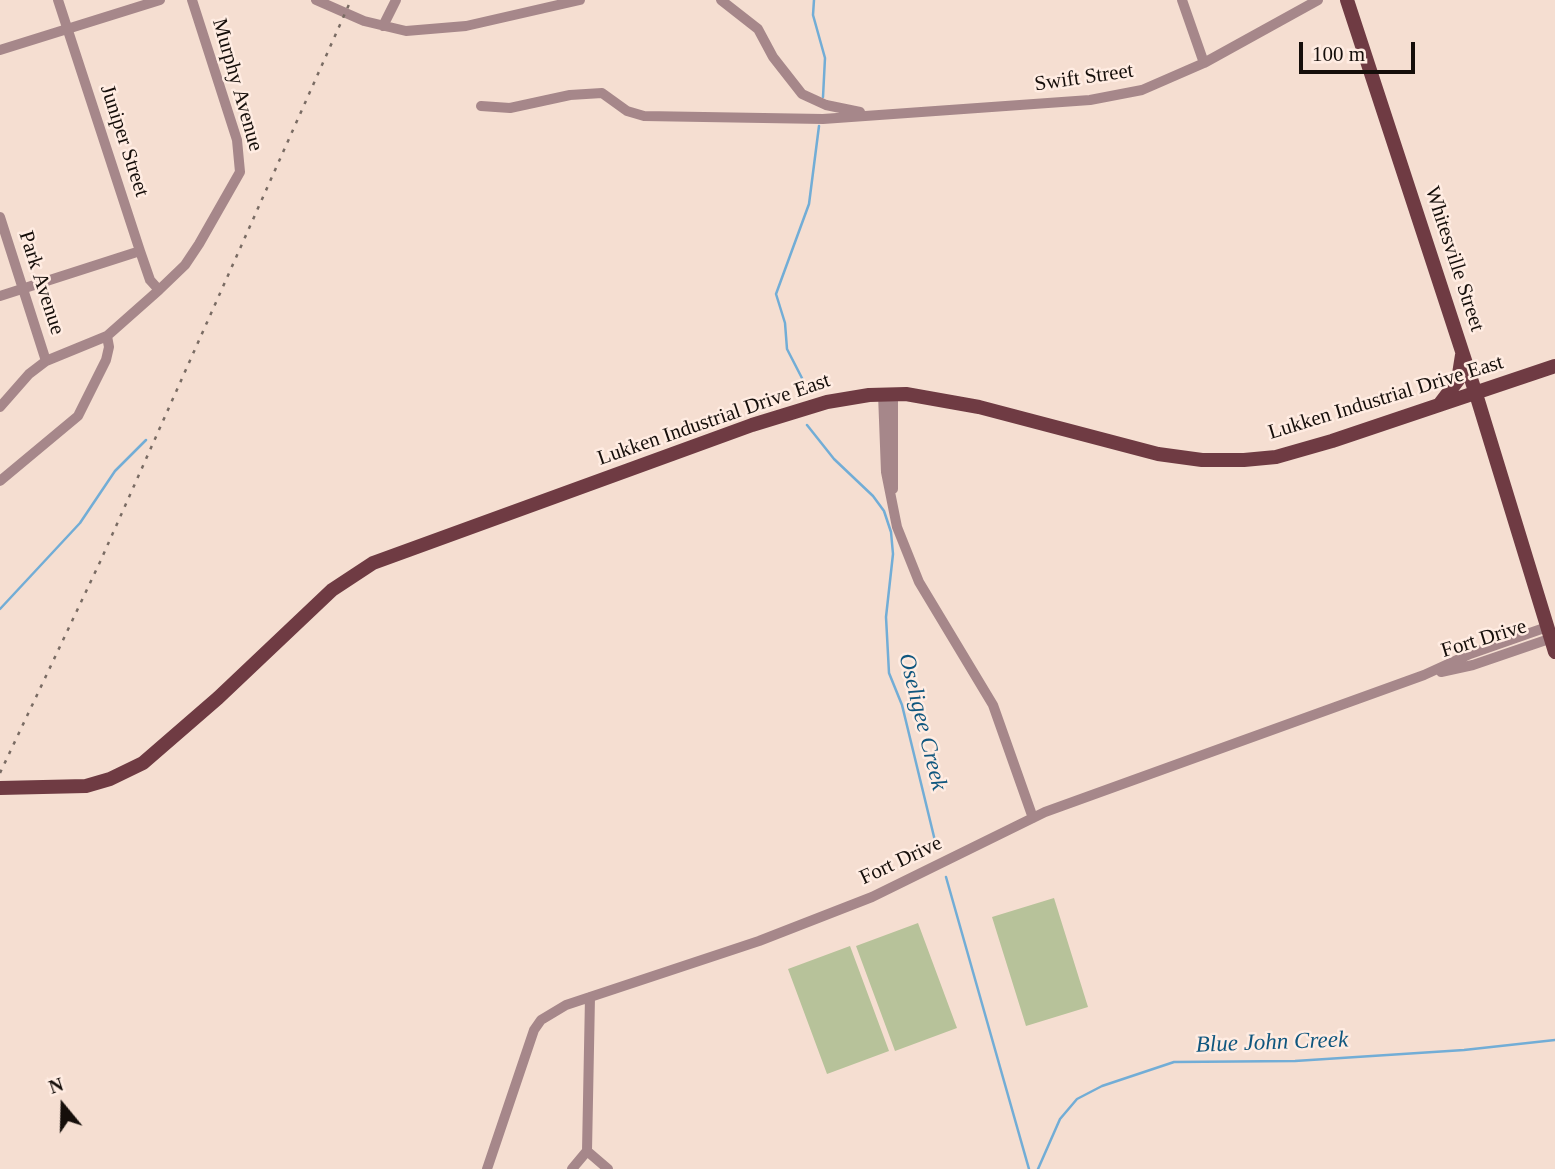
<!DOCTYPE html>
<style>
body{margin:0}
#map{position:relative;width:1555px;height:1169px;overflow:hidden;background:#f5ded1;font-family:Georgia,serif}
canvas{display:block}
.north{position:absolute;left:28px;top:1071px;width:70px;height:70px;-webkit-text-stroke:5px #ffece2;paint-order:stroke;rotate:341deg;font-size:19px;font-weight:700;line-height:28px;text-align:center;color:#150e0a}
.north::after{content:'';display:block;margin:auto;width:24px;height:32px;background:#150e0a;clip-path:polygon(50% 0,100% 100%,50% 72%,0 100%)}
.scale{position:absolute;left:1299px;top:42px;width:116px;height:32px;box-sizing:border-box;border:4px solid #150e0a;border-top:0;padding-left:9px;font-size:21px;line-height:24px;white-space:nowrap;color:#150e0a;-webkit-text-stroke:5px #ffece2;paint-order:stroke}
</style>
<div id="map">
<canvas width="1555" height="1169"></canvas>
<div class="north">N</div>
<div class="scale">100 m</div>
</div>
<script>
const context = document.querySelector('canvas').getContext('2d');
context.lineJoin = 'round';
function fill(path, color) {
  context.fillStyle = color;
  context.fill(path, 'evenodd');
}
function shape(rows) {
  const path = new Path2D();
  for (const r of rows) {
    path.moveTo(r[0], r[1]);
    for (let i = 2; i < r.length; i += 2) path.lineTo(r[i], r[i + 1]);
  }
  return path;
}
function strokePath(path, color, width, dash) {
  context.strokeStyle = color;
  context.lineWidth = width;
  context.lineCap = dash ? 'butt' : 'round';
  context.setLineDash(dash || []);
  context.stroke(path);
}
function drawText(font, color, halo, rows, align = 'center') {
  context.font = font + ' Georgia,serif';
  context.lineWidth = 5;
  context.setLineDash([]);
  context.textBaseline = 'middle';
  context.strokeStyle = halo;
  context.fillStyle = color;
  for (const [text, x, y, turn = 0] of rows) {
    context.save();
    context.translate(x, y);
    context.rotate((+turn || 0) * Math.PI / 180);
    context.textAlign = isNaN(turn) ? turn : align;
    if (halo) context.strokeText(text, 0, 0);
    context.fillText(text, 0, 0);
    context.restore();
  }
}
const green = shape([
 [1054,898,1088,1007,1026,1026,992,917],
 [918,923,957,1028,895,1051,856,946],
 [850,946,889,1051,827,1074,788,969]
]);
const stream = shape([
 [814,0,813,15,825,58,823,97],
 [805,384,787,349,785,323,776,294,809,204,819,126],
 [807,425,834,459,873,496,884,511,891,532,893,554,886,617,889,673,902,705,936,845],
 [0,609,80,523,115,471,146,440],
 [946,877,1029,1169],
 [1038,1169,1060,1119,1077,1099,1102,1086,1174,1062,1295,1061,1464,1050,1555,1040]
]);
const minor = shape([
 [58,0,140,251,150,280,159,290],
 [316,0,364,21,406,31,466,26,580,0],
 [721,0,758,29,773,57,802,94,826,105,860,112],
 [1182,0,1204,63],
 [383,26,396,0],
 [0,50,160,0],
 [481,106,510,108,570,95,602,93,627,111,644,116,823,119,1090,100,1142,90,1204,63,1318,0],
 [0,217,46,361],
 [0,296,140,251],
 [883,394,886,472,897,527,919,582,993,705,1033,818],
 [0,407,29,374,46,361,107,336,159,290,185,265,199,244,240,172,237,140,192,0],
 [0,481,78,416,106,360,109,347,107,336],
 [893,489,893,394],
 [1441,672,1473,665,1555,637],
 [587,1151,608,1169],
 [487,1169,534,1030,541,1020,566,1005,759,941,872,897,1045,812,1424,675,1470,654,1547,627],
 [572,1169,587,1151,590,997]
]);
const major = shape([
 [1347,0,1476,394,1555,652],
 [1439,405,1458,380,1462,355],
 [0,788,86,786,110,779,143,763,218,698,332,590,373,563,752,425,827,402,869,395,906,394,979,407,1158,454,1202,460,1244,460,1276,457,1332,441,1555,366]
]);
const rail = shape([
 [0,773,100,562,351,0]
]);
const streetNames = [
 ["Swift Street",1084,78,-8],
 ["Murphy Avenue",237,85,74],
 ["Juniper Street",124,141,72],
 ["Whitesville Street",1454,259,72],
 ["Park Avenue",41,283,72],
 ["Lukken Industrial Drive East",1386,398,-17],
 ["Lukken Industrial Drive East",714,420,-19],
 ["Fort Drive",1484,639,-17],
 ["Fort Drive",901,861,-25]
];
const waterNames = [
 ["Oseligee Creek",922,722,76],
 ["Blue John Creek",1272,1043,-2]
];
fill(green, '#b7c29a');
strokePath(stream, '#72add6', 2.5);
strokePath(minor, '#a6878a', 10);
strokePath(major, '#6f3b43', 14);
strokePath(rail, '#796b63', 2.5, [3.5, 7]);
drawText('21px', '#150e0a', '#ffece2', streetNames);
drawText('italic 23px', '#0f567e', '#ffece2', waterNames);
</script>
